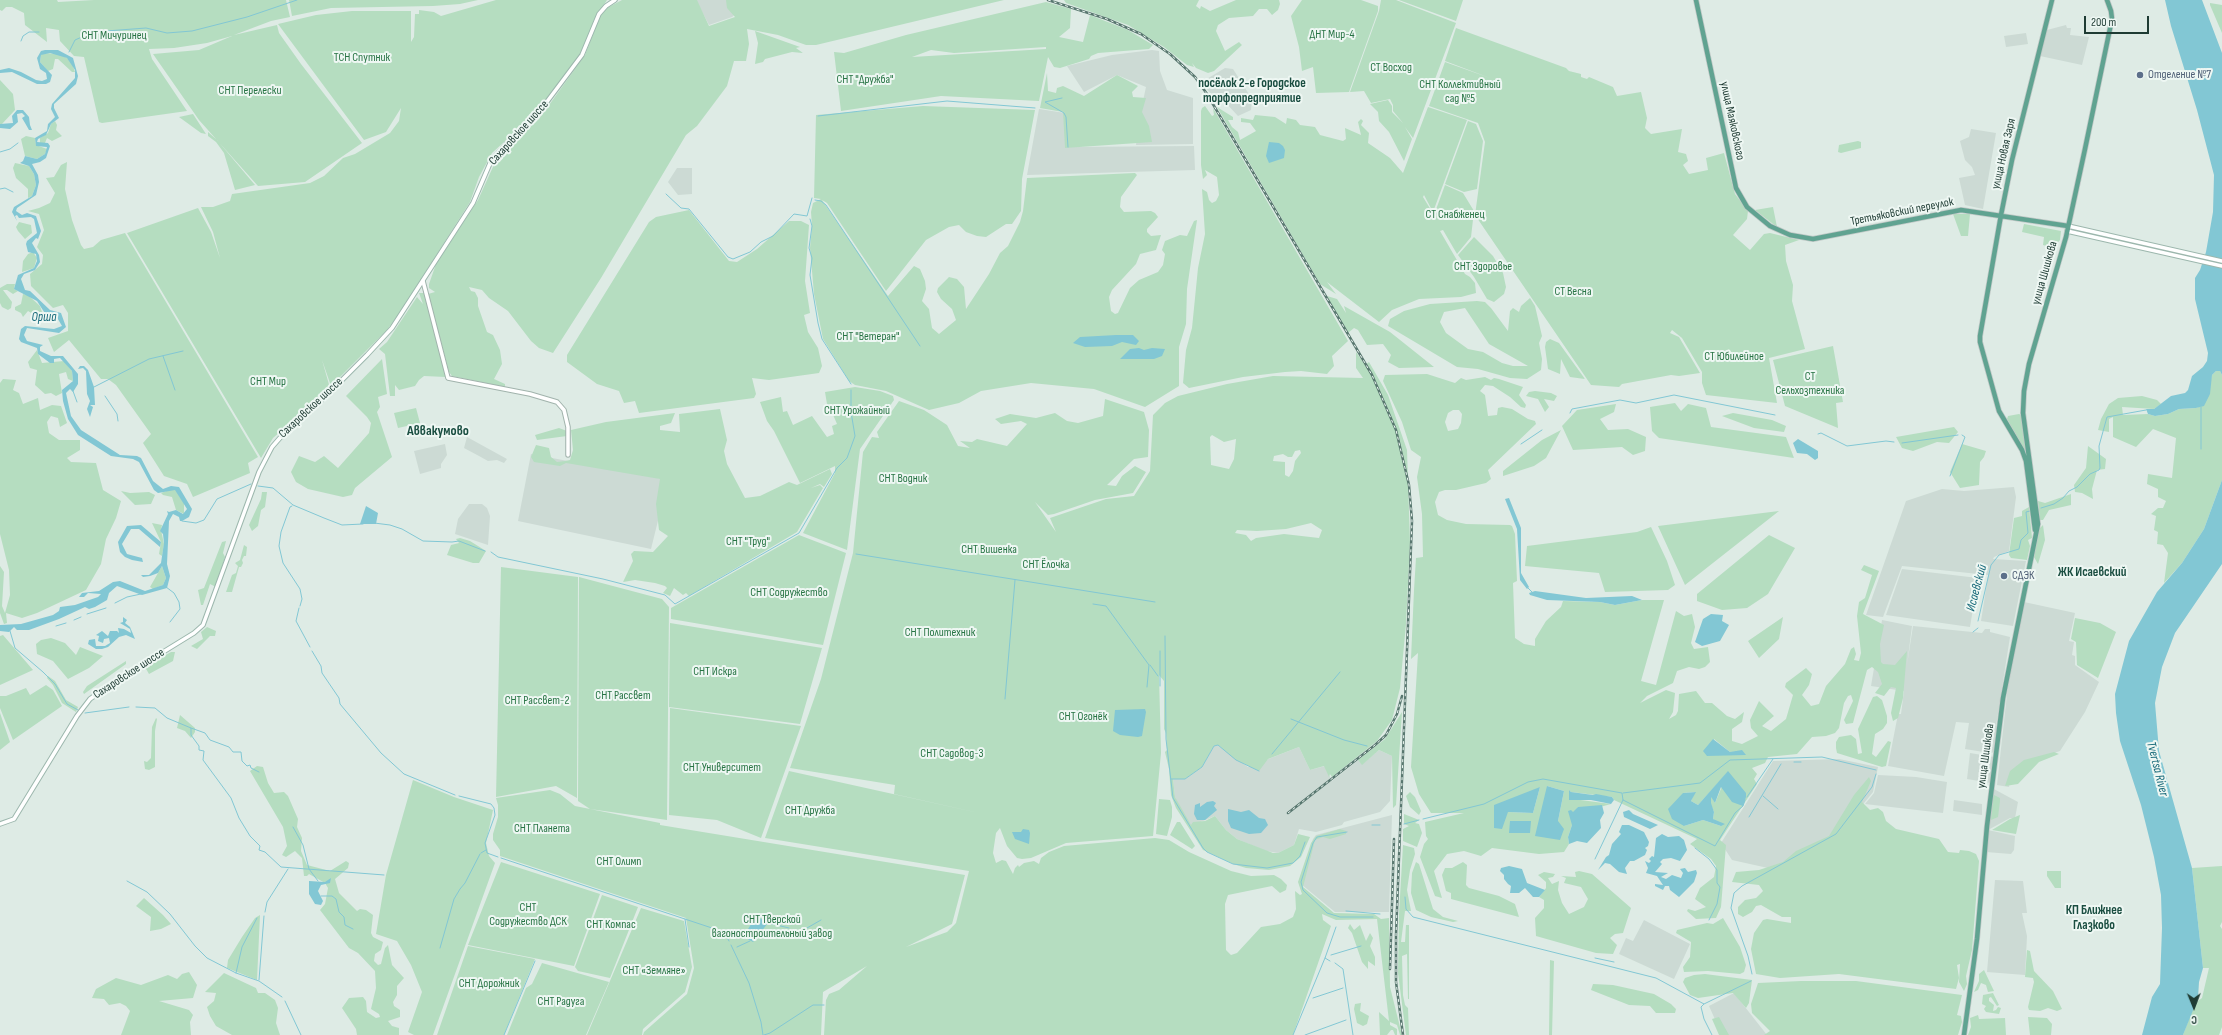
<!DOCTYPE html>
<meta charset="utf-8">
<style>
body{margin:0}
#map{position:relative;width:2222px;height:1035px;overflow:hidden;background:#deebe5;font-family:"Sofia Sans Condensed",sans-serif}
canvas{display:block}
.north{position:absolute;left:2174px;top:987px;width:40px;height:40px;-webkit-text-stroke:3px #eef7f3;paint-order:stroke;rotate:179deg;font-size:11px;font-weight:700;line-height:16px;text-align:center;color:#1e3b33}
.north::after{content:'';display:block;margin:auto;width:14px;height:18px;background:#1e3b33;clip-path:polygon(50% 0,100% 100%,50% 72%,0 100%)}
.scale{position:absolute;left:2084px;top:16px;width:65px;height:18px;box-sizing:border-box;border:2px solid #1e3b33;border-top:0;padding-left:5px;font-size:12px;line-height:14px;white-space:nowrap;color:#1e3b33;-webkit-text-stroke:3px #eef7f3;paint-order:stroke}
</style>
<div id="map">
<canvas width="2222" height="1035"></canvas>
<div class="north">С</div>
<div class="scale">200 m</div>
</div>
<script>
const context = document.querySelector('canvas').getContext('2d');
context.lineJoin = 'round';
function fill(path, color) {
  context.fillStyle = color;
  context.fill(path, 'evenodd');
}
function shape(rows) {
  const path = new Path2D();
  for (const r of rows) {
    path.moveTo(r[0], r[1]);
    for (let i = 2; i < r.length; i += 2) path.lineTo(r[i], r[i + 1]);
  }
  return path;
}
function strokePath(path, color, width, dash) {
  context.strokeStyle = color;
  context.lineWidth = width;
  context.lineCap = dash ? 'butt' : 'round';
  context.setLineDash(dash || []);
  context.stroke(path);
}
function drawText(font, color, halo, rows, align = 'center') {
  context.font = font + ' "Sofia Sans Condensed",sans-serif';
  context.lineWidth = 4;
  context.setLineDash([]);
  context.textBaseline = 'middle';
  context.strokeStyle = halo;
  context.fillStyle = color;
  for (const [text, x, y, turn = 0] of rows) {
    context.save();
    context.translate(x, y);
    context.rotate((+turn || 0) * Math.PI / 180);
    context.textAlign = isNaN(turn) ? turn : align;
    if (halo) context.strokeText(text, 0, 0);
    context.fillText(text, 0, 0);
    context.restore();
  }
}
const built = shape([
 [696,0,734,0,738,12,732,17,709,25],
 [2066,25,2067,28,2071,28,2070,35,2089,37,2082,65,2040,56,2047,30],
 [2026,33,2028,44,2006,47,2004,36],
 [1152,50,1159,51,1160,71,1167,90,1193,98,1193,144,1136,145,1138,124,1146,87,1117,75,1084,92,1067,66,1112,55],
 [1225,68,1233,69,1252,99,1251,110,1238,116,1224,101,1217,102,1200,80,1205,80],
 [1039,109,1065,113,1066,147,1194,146,1195,170,1027,175],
 [1971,129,1996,133,1983,209,1965,205,1959,178,1975,175,1972,167,1965,160,1960,141,1969,137],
 [677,168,692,168,692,194,678,195,668,182],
 [467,437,507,459,504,463,497,460,488,461,479,456,464,448],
 [445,444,447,455,441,464,441,468,420,474,414,451],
 [531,454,668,480,651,549,518,521],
 [2014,487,2016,497,2009,551,1994,557,1993,559,2026,561,2013,626,1981,621,1989,570,1988,575,1902,566,1883,617,1866,615,1906,501,1942,489,1964,491],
 [469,504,482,504,487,508,490,516,488,545,455,534,458,519],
 [1902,569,1978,578,1970,627,1886,615],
 [2024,602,2075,613,2069,641,2074,642,2072,655,2075,656,2075,665,2099,682,2085,712,2060,751,2036,759,2011,777,2009,787,1997,785,2009,676],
 [1882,620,1912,626,1907,665,1913,626,1982,633,1985,629,1990,629,1990,632,2010,637,1996,726,1998,727,1995,752,1990,753,1965,749,1969,723,1956,722,1944,776,1888,766,1898,714,1901,714,1904,691,1871,686],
 [1218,745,1248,767,1299,747,1310,770,1325,766,1332,781,1358,760,1362,764,1379,750,1392,756,1390,801,1380,812,1344,822,1342,825,1316,832,1299,829,1294,845,1278,853,1266,851,1237,839,1226,830,1215,816,1191,826,1178,805,1175,797,1173,779,1185,779,1202,767,1214,746],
 [1970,753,1994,757,1991,783,1967,779],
 [1839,759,1878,767,1873,792,1838,835,1777,870,1732,860,1721,843,1773,761],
 [1878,775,1916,777,1947,782,1943,813,1865,804,1874,793],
 [1992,788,2018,802,2015,818,2010,818,1988,830,2015,836,2014,850,2011,854,1986,852],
 [1954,800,1982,804,1982,815,1953,811],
 [1392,815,1389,912,1335,912,1301,884,1313,839,1316,835],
 [1995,880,2023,881,2027,913,2022,913,2027,936,2025,975,1987,972],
 [1644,920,1690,944,1674,979,1619,954,1626,938,1633,941],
 [1734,993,1767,1035,1722,1035,1709,1006]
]);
const green = shape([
 [0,0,57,0,58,2,94,0,286,0,290,17,271,21,234,35,277,25,279,33,301,64,362,143,305,182,258,186,199,120,153,54,199,50,232,36,207,43,174,48,149,49,152,59,187,111,102,123,99,122,84,57,74,56,60,41,59,30,46,28,47,42,25,25,24,13,12,7,6,7,2,11,0,10],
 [289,0,478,0,460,4,433,6,331,8,292,16],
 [496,0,607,0,594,20,581,55,537,112,492,153,479,177,470,202,399,314,387,330,331,386,322,360,330,388,273,438,261,458,127,233,198,208,211,232,220,258,213,232,201,207,213,207,230,201,232,194,310,183,324,176,343,158,355,154,390,133,399,121,401,108,386,132,364,140,278,24,316,15,352,11,411,11,411,42,414,37,415,14,419,14,419,10,434,12,441,16],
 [622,0,697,0,709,26,735,17,727,8,726,0,1004,0,816,45,806,45,778,35,747,29,749,44,746,61,734,61,727,86,697,126,686,135,601,278,553,353,539,348,531,341,508,311,489,298,482,290,469,287,471,291,475,292,478,298,478,306,487,332,493,335,500,350,502,364,494,379,505,384,505,387,452,376,449,372,428,294,435,292,429,288,429,284,436,264,478,200,497,158,539,119,585,55,600,16,605,9],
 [1064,0,1199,0,1196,6,1200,9,1201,6,1210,11,1236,0,1279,0,1280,4,1278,10,1272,15,1267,9,1259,9,1253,16,1229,18,1218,25,1216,31,1225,51,1239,42,1242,45,1214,71,1208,73,1196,68,1192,63,1194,67,1187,65,1164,47,1128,25,1066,3],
 [1302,0,1361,0,1378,6,1378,11,1349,92,1316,93,1313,67,1302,71,1299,47,1291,16],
 [1381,0,1396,0,1456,23,1413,138,1405,127,1412,139,1404,161,1389,132,1379,121,1378,112,1370,104,1388,100,1392,106,1392,112,1403,123,1393,111,1393,105,1390,99,1371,103,1364,91,1350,92,1379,11],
 [1399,0,1463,0,1456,21],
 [1046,2,1071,9,1070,28,1059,37,1083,42,1090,15,1128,30,1153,45,1149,49,1098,53,1091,56,1089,59,1060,68,1054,67,1048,57,1039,101,941,96,841,111,834,52,844,53,906,35],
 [1046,47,1046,49,912,57,931,50,954,53],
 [2210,3,2222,5,2222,33,2210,5],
 [1456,28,1566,68,1569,71,1581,74,1581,77,1587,79,1589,77,1613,87,1617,96,1641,92,1647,118,1645,128,1651,134,1682,129,1678,152,1686,154,1688,161,1683,165,1689,174,1708,170,1706,158,1724,153,1735,194,1748,211,1747,219,1733,235,1750,250,1764,234,1770,233,1799,240,1785,245,1786,261,1793,285,1792,301,1805,349,1769,358,1777,403,1706,395,1702,383,1702,372,1682,338,1672,330,1670,333,1679,337,1700,373,1679,376,1671,375,1622,384,1619,387,1591,385,1475,215,1485,142,1478,123,1429,106,1445,62,1490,78,1445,61],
 [755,31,800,47,796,48,803,53,792,52,765,59,763,62,755,64,758,43],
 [44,53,59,54,71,60,75,72,72,72,58,59,55,59,53,69,48,71,40,62,41,55],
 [1047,73,1048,91,1056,93,1057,88,1063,86,1084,96,1117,75,1138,86,1132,92,1133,97,1146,98,1142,112,1149,126,1152,142,1065,148,1063,112,1040,108],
 [0,80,13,94,15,110,2,124,0,124],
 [923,106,1035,110,1022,179,1021,211,1012,224,1006,224,986,237,977,236,966,232,959,225,949,227,926,240,886,291,827,203,822,200,888,296,914,266,920,269,925,281,926,289,922,301,929,309,932,328,939,334,956,320,952,309,941,299,937,292,938,288,949,277,957,279,964,287,966,309,989,274,1000,253,1008,246,1020,222,1023,211,1027,178,1135,173,1137,175,1121,197,1120,207,1124,212,1151,211,1155,213,1158,217,1147,229,1147,232,1151,236,1161,235,1156,250,1140,254,1136,264,1112,290,1109,297,1111,311,1115,314,1118,313,1130,288,1139,280,1158,272,1163,265,1165,254,1162,250,1165,241,1180,235,1187,236,1194,221,1197,220,1187,289,1186,324,1179,347,1179,386,1145,407,1094,389,1031,383,981,391,959,403,929,410,886,391,855,385,849,381,823,339,814,294,810,248,812,226,811,212,813,203,821,199,814,198,816,115],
 [1205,106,1212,116,1214,115,1213,108,1348,341,1332,356,1334,366,1327,374,1301,371,1285,372,1243,377,1189,388,1183,383,1186,350,1192,328,1198,268,1205,234,1202,189,1207,192,1209,200,1212,203,1216,201,1219,195,1217,177,1205,170,1207,175,1203,179,1201,165,1201,111,1202,108],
 [1217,107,1233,117,1233,120,1228,120,1232,127,1238,132,1240,140,1256,131,1250,123,1241,122,1241,118,1253,120,1255,115,1275,117,1286,124,1287,118,1296,120,1300,125,1315,127,1320,135,1343,141,1346,139,1345,128,1361,135,1358,122,1361,119,1363,121,1361,125,1369,133,1368,143,1390,158,1403,173,1428,107,1467,120,1433,212,1424,195,1423,197,1434,215,1445,185,1463,193,1474,211,1471,237,1457,254,1443,230,1440,231,1465,274,1470,277,1475,283,1476,293,1461,297,1419,299,1392,310,1379,322,1327,282,1336,294,1320,284],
 [193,114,206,134,201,133,179,117],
 [55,121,57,125,56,130,62,136,52,141,47,138,45,143,40,143,40,138,48,133,51,124],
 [1468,121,1476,124,1483,141,1477,189,1464,192,1445,184],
 [208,132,217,140,255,185,235,190,224,153,216,142,208,136],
 [26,136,35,138,36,145,47,149,45,154,37,159,25,156,21,139],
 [1858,141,1861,142,1861,148,1841,153,1838,152,1839,145],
 [67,162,65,189,72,220,81,245,84,249,93,247,101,240,125,233,258,457,248,463,250,473,193,497,187,484,164,476,143,443,151,434,116,385,108,379,101,379,69,340,54,352,48,338,68,331,68,313,63,305,53,308,31,286,30,274,42,264,43,255,37,247,44,230,39,214,28,211,39,208,50,203,55,193,46,178,54,177,61,165],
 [15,163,29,166,34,174,36,185,32,196,28,198,28,189,16,178,13,168],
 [1773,207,1777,227,1755,210],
 [689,210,729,261,737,262,757,249,789,221,801,221,809,225,805,281,810,313,804,315,808,332,818,348,822,366,819,373,769,380,752,378,756,394,754,398,639,413,635,401,624,403,619,391,597,384,567,362,567,355,649,222,656,217],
 [1953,214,1970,214,1968,236,1961,236],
 [19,222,31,225,32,233,25,239,18,231,16,227],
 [2024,224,2061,231,2060,240,2053,248,2043,245,2044,237,2022,232],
 [1474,237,1493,256,1503,273,1506,287,1504,294,1494,302,1487,299,1474,277,1458,255],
 [33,252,37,258,34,268,22,272,23,261,28,254],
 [7,284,15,284,14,289,18,291,13,294,7,290,3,290,12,302,11,308,8,310,2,307,0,303,0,288],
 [419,293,424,293,446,377,424,376,419,380,415,386,399,390,395,385,395,396,390,396,385,354,379,349,387,342,417,297,423,304],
 [23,294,28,295,40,306,42,312,39,318,28,311,23,317,21,313,15,310,15,307,21,304],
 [1327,296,1337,299,1346,313,1344,306,1390,332,1434,367,1399,368,1388,362,1391,355,1383,344,1367,345,1358,330,1354,328,1348,333],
 [1530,298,1535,306,1542,336,1539,343,1542,359,1541,370,1527,379,1510,378,1478,369,1457,367,1388,326,1390,319,1404,311,1430,304,1477,301,1485,302,1491,308,1508,331,1510,311,1513,308,1519,312,1521,306],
 [1465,308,1489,344,1528,366,1513,366,1502,363,1483,352,1468,349,1446,333,1440,322,1444,312],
 [1550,339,1559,343,1585,379,1570,377,1561,359,1560,374,1548,369,1545,347,1546,342],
 [1833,346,1843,402,1836,403,1838,428,1785,406,1773,360],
 [37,350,42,363,64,361,72,371,73,381,68,379,66,372,59,374,62,393,56,396,51,393,45,394,35,385,37,370,30,368,28,362],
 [1356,352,1365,365,1369,362,1388,395,1407,450,1410,542,1406,624,1400,688,1392,720,1377,741,1332,777,1330,774,1329,777,1324,766,1310,770,1299,747,1268,759,1259,771,1236,760,1218,745,1214,746,1202,767,1185,779,1173,779,1175,797,1191,825,1193,822,1205,821,1215,816,1226,830,1237,839,1273,853,1278,853,1294,845,1298,834,1310,837,1301,857,1290,866,1269,870,1246,868,1233,864,1203,850,1176,808,1171,795,1169,769,1165,752,1167,750,1166,733,1164,729,1164,681,1159,675,1161,753,1153,836,1066,843,1031,858,1022,859,1017,858,1007,846,1000,828,996,833,993,853,996,863,1002,860,1006,861,1013,874,1015,868,1018,865,1019,867,1024,863,1034,861,1039,864,1041,858,1049,852,1064,846,1155,838,1169,840,1189,852,1231,871,1251,876,1274,875,1281,879,1287,885,1286,890,1280,893,1272,886,1228,895,1225,904,1226,950,1231,955,1237,953,1261,927,1280,924,1293,917,1296,909,1295,891,1300,895,1302,894,1298,882,1311,843,1316,836,1340,829,1346,831,1346,834,1330,839,1323,837,1315,840,1303,887,1334,913,1374,914,1381,919,1389,918,1390,987,1402,1035,1400,1035,1397,1025,1390,1022,1390,1025,1397,1029,1397,1035,1395,1035,1393,1030,1391,1030,1387,1035,1380,1035,1379,1012,1389,1021,1377,919,1336,920,1322,914,1323,920,1331,926,1293,1035,824,1035,826,1000,829,994,839,990,867,966,823,992,821,1035,643,1035,644,1032,687,994,694,968,686,918,500,856,500,850,493,840,493,834,498,817,498,805,496,798,550,790,560,794,575,806,660,823,660,825,965,875,952,924,906,947,947,932,956,923,969,871,765,838,789,771,988,815,894,794,895,785,790,768,821,679,853,553,863,452,872,437,879,438,877,432,899,401,924,410,947,425,958,446,970,448,960,441,972,442,977,439,1007,446,1027,424,1021,421,1001,424,995,419,1010,414,1036,418,1055,413,1067,421,1078,423,1103,416,1105,399,1144,412,1149,430,1148,457,1134,459,1107,485,1116,486,1122,476,1135,466,1146,472,1133,493,1095,500,1054,514,1048,515,1035,502,1056,532,1050,518,1106,499,1134,496,1150,471,1153,415,1165,403,1178,396,1227,384,1273,376,1363,378,1356,368],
 [1212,435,1224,442,1236,439,1234,459,1229,469,1211,465,1210,437],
 [1300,450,1301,453,1295,461,1293,471,1289,477,1285,475,1285,462,1273,461,1274,456,1283,454,1288,457,1292,457,1295,451],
 [1311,523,1322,530,1319,538,1284,534,1256,538,1251,541,1246,535,1235,533,1237,530,1257,531,1286,529],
 [382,359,387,394,378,397,380,407,377,412,392,457,355,488,352,495,343,497,308,489,296,482,291,472,299,456,315,462,324,456,338,468,369,433,371,423,367,417,346,396],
 [2216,371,2220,371,2222,375,2222,480,2204,529,2182,563,2164,583,2168,553,2163,545,2157,544,2158,532,2154,530,2156,516,2151,514,2158,508,2163,508,2166,501,2158,497,2158,489,2147,484,2148,474,2172,478,2176,438,2153,429,2136,447,2113,437,2113,417,2109,419,2109,432,2098,430,2101,419,2109,404,2118,398,2142,396,2157,400,2161,404,2154,409,2122,407,2123,415,2148,414,2155,416,2168,414,2179,409,2196,408,2204,405,2212,375],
 [1427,374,1455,383,1461,378,1466,380,1485,377,1491,380,1494,378,1499,379,1523,387,1519,395,1526,405,1525,408,1521,407,1510,397,1493,386,1485,385,1480,391,1485,395,1488,416,1497,415,1498,408,1502,407,1512,409,1528,419,1535,421,1536,424,1488,470,1491,479,1486,483,1456,490,1445,490,1439,492,1435,502,1438,515,1447,520,1466,524,1510,525,1512,526,1515,534,1517,581,1513,583,1515,638,1524,644,1535,646,1535,639,1546,621,1561,607,1563,601,1600,602,1615,605,1642,600,1664,600,1641,681,1656,685,1676,611,1684,616,1692,614,1695,627,1691,643,1694,649,1708,647,1710,662,1705,667,1699,669,1689,667,1677,671,1673,683,1647,696,1640,703,1666,690,1675,693,1673,712,1669,719,1676,715,1678,711,1679,694,1696,691,1705,703,1712,703,1727,716,1735,719,1744,712,1742,722,1732,729,1732,741,1742,744,1758,736,1751,728,1750,720,1759,701,1774,716,1762,726,1771,731,1786,719,1793,695,1785,687,1786,683,1806,668,1812,674,1809,685,1802,695,1811,706,1819,704,1826,686,1845,664,1851,649,1854,647,1856,654,1854,660,1859,661,1861,653,1857,616,1859,602,1865,598,1872,575,1861,570,1864,565,1879,571,1863,614,1884,625,1880,644,1881,662,1883,664,1895,665,1907,651,1903,698,1898,718,1893,721,1891,713,1896,688,1891,687,1884,696,1875,693,1882,684,1878,672,1872,667,1867,670,1853,723,1846,724,1844,720,1853,701,1851,695,1848,696,1844,703,1839,728,1835,733,1826,736,1812,737,1797,754,1768,757,1765,763,1752,768,1757,774,1754,779,1757,784,1720,840,1726,845,1721,907,1716,918,1696,919,1687,911,1688,909,1695,911,1706,907,1695,899,1700,888,1714,877,1716,866,1711,859,1690,844,1697,839,1614,800,1612,797,1571,792,1569,790,1573,799,1611,804,1600,807,1578,807,1568,837,1569,844,1564,852,1539,854,1492,848,1481,856,1464,851,1447,854,1434,871,1442,898,1435,896,1420,857,1424,844,1428,839,1426,836,1425,822,1464,813,1431,813,1419,794,1411,767,1418,653,1411,659,1414,590,1416,558,1423,557,1422,514,1417,477,1421,457,1411,450,1402,422,1383,381,1385,375],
 [1453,410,1459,410,1462,414,1461,423,1458,429,1448,431,1445,422,1448,413],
 [1714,739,1730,752,1742,750,1707,756],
 [1728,772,1715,803,1711,796,1710,803,1714,812,1713,819,1721,826,1703,820,1684,826,1683,793,1695,792,1691,801,1698,805],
 [1547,786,1564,791,1558,821],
 [1540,787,1533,813,1508,812],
 [3,379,16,380,13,390,19,393,23,404,38,398,40,410,52,405,61,406,67,423,60,427,58,418,51,416,47,422,49,433,59,440,80,440,80,450,67,458,71,462,96,463,103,490,121,501,116,518,106,539,101,564,86,590,37,613,22,618,6,613,7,623,4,624,0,613,0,566,4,572,2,606,5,613,10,595,9,570,0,534,0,383],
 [855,387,880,391,893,396,894,400,860,449,847,550,803,533,835,473,835,466,800,483,774,431,767,421,760,402,781,397,783,412,787,411,793,425,812,416,827,437,834,434,832,426,837,424,831,410,828,410,825,392],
 [1535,391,1551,393,1557,396,1554,401,1544,399,1549,407,1545,412,1538,399,1526,396,1529,392],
 [1675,403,1681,411,1688,404,1706,408,1711,427,1786,437,1794,458,1659,438,1652,431,1650,407],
 [1616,404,1614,412,1600,419,1608,430,1628,429,1646,437,1645,451,1633,455,1622,447,1573,450,1562,426,1577,410],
 [416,408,420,423,398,428,394,413],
 [720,409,727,440,724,451,727,464,745,498,760,496,789,482,797,485,830,469,832,474,824,487,820,484,811,488,820,485,823,488,797,532,689,596,686,593,683,595,674,588,670,596,663,593,667,588,665,586,655,583,635,580,623,582,633,561,631,554,634,551,653,552,668,536,659,530,656,504,660,479,566,463,560,466,534,462,531,457,536,445,549,448,551,457,557,462,565,461,570,460,573,450,571,430,606,422,675,413,671,423,660,426,660,430,680,432,679,414],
 [1733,413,1772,420,1786,426,1784,432,1754,428,1722,416],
 [2019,414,2021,415,2028,456,2007,419,2008,416],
 [1954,427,1958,432,1949,443,1937,442,1913,451,1902,448,1896,437],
 [559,428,567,431,567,436,537,440,535,435],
 [1561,430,1546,458,1534,466,1503,476,1503,471,1542,440],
 [1962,444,1986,451,1984,457,1980,462,1979,485,1960,488,1950,472],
 [2088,446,2106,459,2105,469,2097,470,2092,489,2093,499,2082,493,2075,492,2074,485,2086,468],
 [172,489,176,490,184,503,184,514,176,510,172,497,163,495,161,493],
 [121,491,130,493,149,492,155,495,151,504,135,505],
 [262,492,267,492,265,507,261,510,258,526,252,531,249,525,261,499],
 [2071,494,2071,505,2049,510,2043,520,2040,520,2038,501,2045,503],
 [2029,507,2032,538,2028,540,2030,546,2027,560,2011,558,2009,555,2014,518,2022,516,2022,511],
 [1779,511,1685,585,1658,526],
 [152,523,162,525,161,530,164,544,162,556,159,554,161,542],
 [2043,525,2045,540,2038,564,2034,557,2039,529],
 [1651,527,1667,561,1675,585,1668,590,1605,592,1599,573,1525,566,1527,546,1637,532],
 [799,535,846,553,823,645,671,619,671,608],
 [1769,535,1795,548,1768,594,1747,608,1722,610,1697,601,1697,594],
 [460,538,470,541,486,551,479,563,473,563,447,555,451,545,459,543,456,539],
 [226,541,223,553,225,557,216,587,210,584,203,605,201,605,198,590,204,588,222,542],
 [244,545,247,547,246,556,244,556,242,560,243,563,241,567,239,567,232,592,226,592,232,575,236,573,238,566,235,563,240,560],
 [162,566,166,578,163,585,153,589,150,587],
 [501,567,578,577,577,798,556,786,496,797],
 [579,577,662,599,669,607,667,820,590,809,578,801],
 [1783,617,1779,639,1759,658,1748,641],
 [2075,618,2100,623,2116,632,2098,678,2077,665,2076,642,2071,639],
 [670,623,822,648,800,724,669,707],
 [207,627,216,631,215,636,210,636,197,649,191,646,203,639,201,632],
 [3,635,33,670,0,685,0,636],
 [51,638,65,643,76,655,80,647,103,656,89,668,68,679,53,661,37,654,36,644,41,640],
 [171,652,175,652,173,661,149,674,145,667],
 [126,661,126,664,84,694,83,692,87,686],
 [48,676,55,681,66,700,78,707,76,712,62,703,53,685,47,678],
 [46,685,53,690,62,706,13,740,0,708,0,696,6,696,26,688,30,695],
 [1877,696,1882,700,1887,716,1887,723,1883,729,1875,734,1872,754,1876,757,1888,741,1891,742,1886,766,1882,767,1837,753,1836,748,1836,742,1839,737,1851,735,1856,739,1858,754,1862,753,1858,729,1873,697],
 [670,708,801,726,761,838,717,820,669,815],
 [1402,712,1396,805,1393,808,1392,756,1379,750,1362,765,1358,760,1385,739],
 [0,713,10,742,0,750],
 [180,715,195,728,195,732,191,738,185,731,177,728],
 [156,718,157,719,155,731,155,767,149,770,145,769,144,761,147,762,151,758,152,727],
 [2054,752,2059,754,2039,762,2018,784,2005,786,2010,771,2024,760],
 [257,766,263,767,268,783,274,793,284,792,288,796,298,819,297,827,302,838,301,851,307,865,330,871,346,861,349,863,348,868,335,879,339,893,357,911,360,909,366,910,373,915,371,933,373,937,383,942,381,950,375,954,374,961,378,965,381,964,385,948,388,945,392,965,404,978,397,986,397,995,393,1002,394,1006,400,1010,400,1017,388,1021,392,1026,399,1028,399,1035,357,1035,356,1029,342,1008,349,998,363,997,366,1001,367,1012,376,1018,380,1017,379,1014,371,1009,376,988,375,971,358,953,349,948,320,910,325,904,328,888,325,883,309,874,307,876,304,876,302,858,295,851,286,857,282,855,287,846,283,827,250,771],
 [1869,777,1871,781,1862,802,1870,810,1878,808,1883,812,1886,821,1896,829,1939,839,1948,852,1959,853,1960,850,1969,851,1976,854,1979,861,1972,950,1966,976,1967,984,1964,991,1959,982,1960,964,1957,965,1959,978,1956,989,1839,974,1780,978,1756,974,1751,949,1754,933,1763,920,1767,919,1791,923,1791,917,1782,917,1761,905,1756,906,1752,912,1743,917,1738,914,1738,907,1745,900,1756,898,1763,891,1759,885,1732,882,1736,872,1759,870,1783,862,1796,851,1829,836,1854,795],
 [413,780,454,797,493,810,486,843,489,856,495,863,433,1035,414,1035,408,1032,422,992,411,965,397,941,376,934,386,875],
 [1410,792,1415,797,1421,811,1419,815,1410,807,1406,796],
 [1994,795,2000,798,2000,801,1998,817,1991,820,1992,796],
 [1159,799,1170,800,1172,807,1172,817,1167,836,1156,834],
 [1404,814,1419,820,1415,823,1419,824,1422,833,1417,847,1403,841,1403,829,1409,826,1404,824],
 [2020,815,2016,834,1992,830,2010,819],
 [1177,822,1180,822,1195,846,1192,849,1170,835],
 [1403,845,1414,848,1415,854,1410,870,1407,890,1411,911,1405,911,1401,942,1405,942,1406,925,1409,925,1409,999,1408,999,1407,954,1402,956,1403,995,1405,1005,1408,1008,1409,1035,1406,1035,1398,973,1399,914],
 [501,862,600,894,574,966,468,945],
 [1416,862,1419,864,1433,909,1443,917,1458,921,1453,922,1431,917,1416,910,1411,893,1412,873],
 [1463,862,1467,865,1466,885,1469,888,1499,896,1515,904,1519,917,1451,899,1451,893,1446,891,1442,875,1445,868,1452,868],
 [2222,866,2222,922,2220,926,2222,929,2222,1027,2219,1035,2183,1035,2195,1003,2202,998,2209,968,2203,968,2192,868],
 [1579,871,1592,874,1631,908,1623,933,1615,934,1610,938,1617,945,1613,954,1596,953,1536,936,1535,918,1544,908,1544,900,1539,897,1546,888,1546,882,1538,875,1544,872,1555,874,1553,877,1548,878,1552,884,1559,881,1558,890,1562,903,1569,914,1584,907,1588,899,1581,887,1564,883,1566,878,1561,876,1576,877,1575,872],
 [2047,871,2061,871,2061,888,2055,888,2047,876],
 [602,895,638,907,610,978,578,971,575,967],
 [144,898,163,915,171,924,161,929,150,931,151,917,136,906],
 [641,908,684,921,692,967,685,992,643,1029,642,1035,587,1035],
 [260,915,257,980,227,968,228,960,242,937,255,918],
 [1723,918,1740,947,1746,965,1744,972,1740,974,1708,971,1684,972,1683,967,1690,957,1691,942,1676,933,1677,930,1707,923,1713,924],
 [1350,924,1354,930,1360,925,1366,941,1370,933,1373,938,1370,946,1375,957,1375,966,1368,961,1368,969,1362,962,1352,933,1348,928],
 [468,946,535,959,504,1035,437,1035],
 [2027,950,2030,951,2034,971,2053,991,2062,1009,2057,1011,2048,1008,2040,1011,2029,1010,2028,1007,2034,982,2033,978,2025,977],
 [1550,960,1554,961,1552,1035,1549,1035],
 [542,963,609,982,586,1035,507,1035,526,988,532,984],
 [1984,970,1994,991,1988,992,1986,985,1981,983,1978,990,1974,992,1979,981,1979,974],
 [189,972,197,985,193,998,159,1001,189,1010,193,1015,190,1022,191,1035,121,1035,130,1011,126,1006,120,1003,109,1005,104,999,92,998,96,989,116,978,141,985,168,975,177,979,182,974],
 [224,973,256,988,258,993,265,993,275,1000,278,1008,276,1023,280,1035,232,1035,216,1026,210,1016,207,1007,214,1001,216,993,205,992],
 [1705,974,1752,980,1749,1003,1746,1008,1733,993,1698,998,1690,995,1683,982,1685,978,1694,975],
 [1801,981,1856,981,1962,995,1957,1015,1961,1016,1962,1022,1958,1035,1764,1035,1770,1031,1752,1013,1751,1004,1758,983],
 [1593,984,1613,985,1654,994,1671,1004,1676,1009,1675,1013,1656,1013,1650,1006,1629,1005,1591,990],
 [1993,993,1999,1005,1997,1006,1991,997,1989,998,1989,1001,1994,1005,1993,1011,1996,1010,1998,1007,2001,1008,1999,1014,1986,1012,1984,1009,1986,1006,1982,1004,1983,995],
 [1361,1003,1360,1011,1369,1016,1367,1024,1363,1026,1357,1023,1354,1009,1355,1004],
 [1978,1015,1979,1019,2005,1018,2006,1035,1968,1035,1971,1027,1970,1018],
 [1719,1017,1729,1035,1719,1035,1712,1019],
 [2028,1017,2047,1018,2052,1024,2051,1035,2030,1035]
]);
const water = shape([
 [2165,0,2202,0,2222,53,2222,375,2220,371,2216,371,2212,375,2210,394,2204,406,2196,408,2179,409,2168,414,2155,416,2148,414,2146,409,2154,409,2171,396,2185,393,2188,390,2192,376,2203,367,2207,361,2208,353,2195,299,2195,278,2200,270,2206,252,2213,212,2214,175,2197,110,2171,26],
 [45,50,58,50,73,58,78,76,76,84,54,104,54,108,59,118,51,124,46,135,38,139,37,142,48,143,50,146,46,158,40,162,32,164,38,175,39,182,36,195,17,208,16,211,22,215,27,213,36,216,41,231,38,239,36,238,32,243,39,255,40,262,35,270,24,274,21,279,25,290,30,291,50,310,61,313,66,327,59,333,27,328,24,335,27,341,43,345,40,347,40,351,51,356,63,356,78,374,78,384,73,392,70,389,66,393,71,416,81,430,120,455,137,456,141,458,153,481,163,489,171,486,179,487,192,509,189,517,182,521,180,521,179,517,173,514,169,521,167,564,170,576,167,588,142,595,117,586,109,593,107,600,95,607,89,609,85,607,59,619,29,630,17,630,14,627,9,632,0,631,0,625,21,624,53,615,59,611,60,607,75,605,98,597,101,594,88,593,84,597,79,597,82,593,99,591,113,582,120,581,145,591,163,585,166,578,162,566,158,573,150,576,143,577,141,575,149,575,161,563,164,543,163,534,160,531,168,514,167,511,169,512,176,510,183,514,187,509,175,490,158,493,154,490,139,462,133,459,111,456,78,435,68,419,63,401,62,390,73,381,72,371,60,358,54,359,54,363,50,363,38,354,37,348,21,342,19,339,21,329,25,326,54,329,62,326,55,314,51,314,48,318,37,301,14,289,18,275,34,268,37,261,36,254,28,252,26,244,27,241,37,233,34,219,31,217,19,218,17,215,15,216,17,221,12,212,14,207,32,196,36,185,34,174,29,166,20,163,23,161,25,156,37,159,45,154,47,147,36,146,35,138,47,131,48,124,55,117,51,109,52,104,75,78,75,70,67,58,50,53,41,55,40,62,52,75,50,82,46,84,37,84,12,72,0,73,0,70,9,68,21,72,36,80,42,81,47,79,46,73,40,69,37,58,41,51],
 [17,110,23,110,29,117,30,125,32,130,29,130,25,123,22,118,25,116,22,113,17,114,18,122,10,129,0,128,0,124,13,123,12,116],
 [1269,142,1279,143,1283,146,1285,150,1284,158,1269,163,1266,156],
 [1116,335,1133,335,1139,341,1136,345,1122,342,1112,346,1085,347,1073,343,1080,337],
 [1139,348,1144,350,1152,348,1165,349,1162,356,1154,359,1120,359,1130,349],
 [80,366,84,366,88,370,94,387,95,405,90,405,93,407,90,417,87,409,90,401,87,394,86,371,83,368,78,369],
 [1798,439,1818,451,1818,458,1815,460,1807,454,1797,453,1793,443],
 [2222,480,2222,564,2175,633,2162,667,2155,703,2159,751,2192,868,2203,968,2199,982,2198,998,2183,1035,2142,1035,2152,997,2160,984,2162,928,2161,895,2154,857,2141,805,2120,741,2116,713,2115,694,2129,641,2157,592,2182,563,2204,529],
 [1509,498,1521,528,1521,573,1529,587,1527,589,1520,580,1517,529,1505,499],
 [366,506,378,513,376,524,360,524],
 [141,525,161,542,160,547,139,529,131,529,122,544,127,554,142,558,143,562,132,560,125,557,120,552,118,542,127,526],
 [1535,591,1586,598,1632,596,1642,600,1615,605,1600,602,1547,600,1530,595,1529,593],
 [1711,614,1723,615,1722,621,1729,625,1720,641,1702,646,1695,642,1703,619],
 [123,617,127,620,125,623,130,627,135,639,126,635,119,637,108,647,102,649,96,649,88,644,89,640,95,639,96,646,105,646,110,643,109,638,104,639,103,643,98,641,99,636,96,635,102,631,108,636,110,631,117,631,119,633,118,628,124,629,131,633,130,629,120,623,123,622],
 [1145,709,1146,712,1142,736,1138,737,1120,735,1113,731,1115,710],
 [1713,739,1730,752,1742,750,1746,755,1707,756,1703,751],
 [1728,771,1746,793,1746,797,1743,806,1732,802,1721,787,1715,803,1711,797,1711,803,1714,812,1713,819,1725,824,1721,826,1703,820,1684,826,1672,819,1668,809,1683,793,1696,792,1691,801,1698,805],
 [1547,786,1564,791,1558,821,1564,829,1560,840,1535,836],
 [1540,787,1533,813,1508,812,1502,829,1494,828,1494,805],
 [1569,790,1571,792,1593,795,1596,794,1612,797,1614,800,1611,804,1591,800,1569,800],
 [1213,801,1216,803,1214,806,1217,810,1205,820,1197,820,1194,814,1195,805,1200,803,1200,807,1207,802],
 [1602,805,1604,813,1600,820,1601,828,1587,843,1577,841,1569,844,1568,837,1572,825,1568,811,1571,810,1573,812,1578,807],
 [1228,809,1241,812,1249,810,1259,818,1265,819,1268,825,1261,833,1249,834,1231,828,1228,821],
 [1629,810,1633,814,1658,825,1650,829,1624,817,1623,812],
 [1510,821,1531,821,1530,833,1509,833],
 [1622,825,1629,825,1644,832,1649,842,1648,846,1645,848,1647,850,1645,855,1634,861,1630,861,1625,868,1627,874,1619,872,1610,864,1605,863,1598,870,1606,857,1609,855,1612,844,1621,834,1619,832],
 [1023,829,1029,830,1030,833,1029,844,1015,839,1012,832,1021,832],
 [1662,834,1668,837,1679,836,1684,840,1687,850,1680,861,1671,858,1663,859,1660,862,1662,864,1655,872,1668,873,1661,877,1666,879,1672,875,1681,878,1683,873,1680,869,1685,868,1688,872,1696,870,1697,873,1694,882,1679,897,1670,890,1669,886,1665,886,1663,890,1655,886,1655,884,1663,885,1657,876,1646,873,1648,868,1645,861,1649,863,1651,861,1649,859,1652,856,1654,857,1656,838],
 [1509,866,1522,869,1527,883,1545,890,1539,897,1533,897,1525,888,1519,893,1510,893,1511,886,1508,884,1504,879,1504,875,1500,871,1501,868],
 [331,878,330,883,321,885,318,891,323,901,321,905,315,904,309,894,309,881,325,882],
 [756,916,768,923,753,942,746,938,745,934]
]);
const stream = shape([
 [21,41,23,36,29,32,39,32],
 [69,52,75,40,93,32,146,28,167,33,192,31,247,17,297,0],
 [1062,98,1045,102,1064,113,1066,117,1068,147],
 [818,116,947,101,1035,108],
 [0,152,10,149,18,143],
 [0,189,5,188,13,192],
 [666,194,681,208,689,209,728,257,733,259,750,252,761,242,773,236,794,214,807,216,812,198],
 [815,200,821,201,826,205,920,346],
 [810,219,812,226,809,248,812,258,810,275,818,323,822,339,851,384],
 [163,356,175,390],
 [94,387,149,359,183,351],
 [73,391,77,402],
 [105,396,117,414,118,421],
 [1570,413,1572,409,1620,400,1636,403,1674,395,1775,415],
 [1818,434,1821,433,1847,446,1886,441,1894,442],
 [1902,443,1958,435],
 [1521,444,1542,430],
 [2201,449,2201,407],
 [1950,476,1965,437,1962,435],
 [258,486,273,488,293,505,324,518,342,525,363,524],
 [292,506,290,507,281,532,279,546,283,563,300,589,302,599,300,606],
 [2041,508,2054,504,2063,498,2069,491,2077,487,2090,474,2099,470,2100,468,2099,446,2107,417,2146,410],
 [182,521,196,523,204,520,217,499,251,484],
 [374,523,390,525,402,529,423,541,452,542,459,541,485,551],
 [491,552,498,557,603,579,665,595,675,604,799,533,837,468,847,458,855,436,851,412,851,390],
 [856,554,1155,602],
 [166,587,174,593,179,602,180,609,170,622],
 [1528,588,1532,592],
 [115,603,127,597,141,594],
 [1093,604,1106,606,1149,665,1147,687],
 [299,608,296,621,310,647],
 [87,614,106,608],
 [74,620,81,617],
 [1978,621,1991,565,1999,555,2019,549,2021,540,2028,533,2026,512,2030,511],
 [56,626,66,623],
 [10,631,15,648,43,672,55,684,67,704,78,710],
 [1973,632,1978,628],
 [1165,636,1166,739,1173,798,1203,848,1207,852,1233,864,1267,868,1293,863,1300,856,1305,842],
 [312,651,321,666,322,673,339,698,340,704,381,753,404,774,455,795],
 [1160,651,1160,686],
 [1150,665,1158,676],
 [1005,699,1015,580],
 [136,707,155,708,167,718,191,728,191,735,199,746,199,750,204,751,203,760,231,798,239,818,250,836,260,846,259,850,265,852,281,867,384,875],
 [85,713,129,707],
 [1291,719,1344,740,1367,746],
 [191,728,205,733,210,740,229,747,233,752,241,752,242,761,247,766,250,765,251,768,259,772],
 [1272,754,1340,672],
 [1794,762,1801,762],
 [1171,779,1185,779,1202,767,1214,746,1218,745,1236,760,1259,771],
 [1623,793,1700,783,1730,760,1822,757,1876,770],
 [459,796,491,804,494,808,495,815,485,843,487,853,498,857],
 [1763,796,1778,809],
 [1747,797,1773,759],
 [1749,817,1781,764],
 [1423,819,1484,804,1528,782,1543,779,1622,793,1623,800,1715,846,1735,813,1743,806,1745,800],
 [1404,824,1419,820],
 [1372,825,1380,825],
 [293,827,303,845,309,869,318,881],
 [1347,832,1317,837,1313,843,1301,882,1303,890,1327,913,1340,917,1373,917],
 [1695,848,1709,859,1717,870,1717,883,1720,887,1717,904,1709,920],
 [481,853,486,850],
 [501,858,724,932,729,941],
 [1595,859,1623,800],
 [127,881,147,892,170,914,195,946,207,958,236,973,259,981,282,997],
 [321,896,332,896,336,899,339,912,344,917,345,925,353,929],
 [1405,897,1406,909,1413,917,1656,978,1704,1004,1701,1007,1704,1019,1712,1035],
 [1346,911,1380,914],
 [265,912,267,902,288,869],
 [685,919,689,947],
 [768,923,789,928],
 [790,931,793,936,821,920],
 [731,945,749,983,761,1022,763,1035],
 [737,947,750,941],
 [440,948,454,899,460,889,465,883,480,854],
 [1331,955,1361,946],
 [1595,958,1614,962],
 [1330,961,1325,958,1336,927],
 [1335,963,1343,969,1353,1035],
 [236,973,242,947,257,918],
 [1752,974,1748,956,1731,908,1734,893,1742,886,1836,834,1872,787,1876,774],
 [259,980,264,916],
 [1313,998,1343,988],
 [285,1001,301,1035],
 [1704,1004,1751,981],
 [504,1035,535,961],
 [764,1035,770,1033,813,1005,824,1005],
 [1293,1035,1325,958],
 [1305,1035,1346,1020]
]);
const tertiary = shape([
 [423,281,448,378,530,394,557,402,564,410,568,427,568,455]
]);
const secondary = shape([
 [2068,226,2222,261],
 [2067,231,2222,266],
 [0,824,14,819,77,716,90,699,108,686,194,633,203,625,259,472,272,447,286,431,324,398,367,355,392,328,473,203,491,161,507,143,537,115,582,55,599,14,606,6,615,0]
]);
const primary = shape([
 [1696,0,1736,188,1747,207,1770,226,1790,235,1813,239,1961,210,2068,226],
 [2035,530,2026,461,2022,450,1999,411,1980,342,1980,336,2001,215,2012,160,2052,0],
 [1964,1035,1977,939,1987,826,2003,698,2038,524,2023,413,2024,391,2029,364,2066,237,2085,149,2112,19,2111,11,2107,0]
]);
const rail = shape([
 [1048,0,1107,19,1141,34,1170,54,1195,77,1207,94,1372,375,1396,430,1409,485,1412,521,1396,935,1396,982,1403,1035],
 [1288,813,1375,745,1386,735,1397,714,1402,696],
 [1390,969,1394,839]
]);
const markers = [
 [2140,75,4,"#5c6f8a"],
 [2004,576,4,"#5c6f8a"]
];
const parkNames = [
 ["ДНТ Мир-4",1332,35],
 ["СНТ Мичуринец",114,36],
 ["ТСН Спутник",362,58],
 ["СТ Восход",1391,68],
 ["СНТ \"Дружба\"",865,80],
 ["СНТ Коллективный",1460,85],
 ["сад №5",1460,99],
 ["СНТ Перелески",250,91],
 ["СТ Снабженец",1455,215],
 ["СНТ Здоровье",1483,267],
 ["СТ Весна",1573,292],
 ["СНТ \"Ветеран\"",868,337],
 ["СТ Юбилейное",1734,357],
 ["СТ",1810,377],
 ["Сельхозтехника",1810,391],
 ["СНТ Мир",268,382],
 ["СНТ Урожайный",857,411],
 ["СНТ Водник",903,479],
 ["СНТ \"Труд\"",748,542],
 ["СНТ Вишенка",989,550],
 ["СНТ Ёлочка",1046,565],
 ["СНТ Содружество",789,593],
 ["СНТ Политехник",940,633],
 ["СНТ Искра",715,672],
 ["СНТ Рассвет",623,696],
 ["СНТ Рассвет-2",537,701],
 ["СНТ Огонёк",1083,717],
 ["СНТ Садовод-3",952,754],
 ["СНТ Университет",722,768],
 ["СНТ Дружба",810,811],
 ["СНТ Планета",542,829],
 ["СНТ Олимп",619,862],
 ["СНТ",528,908],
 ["Содружество ДСК",528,922],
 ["СНТ Тверской",772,920],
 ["вагоностроительный завод",772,934],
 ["СНТ Компас",611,925],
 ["СНТ «Земляне»",654,971],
 ["СНТ Дорожник",489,984],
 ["СНТ Радуга",561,1002]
];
const serviceNames = [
 ["Отделение №7",2148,75],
 ["СДЭК",2012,576]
];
const streetNames = [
 ["улица Маяковского",1732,121,78],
 ["Сахаровское шоссе",519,133,-48],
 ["улица Новая Заря",2004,154,-77],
 ["Третьяковский переулок",1902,212,-11],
 ["улица Шишкова",2045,273,-74],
 ["Сахаровское шоссе",311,408,-43],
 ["Сахаровское шоссе",129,674,-33],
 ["улица Шишкова",1986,756,-82]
];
const neighbourhoodNames = [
 ["посёлок 2-е Городское",1252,84],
 ["торфопредприятие",1252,99],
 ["ЖК Исаевский",2092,573],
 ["КП Ближнее",2094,911],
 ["Глазково",2094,926]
];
const waterNames = [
 ["Орша",44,318],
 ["Исаевский",1977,588,-75],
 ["Tvertsa River",2157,769,76]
];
const quarterNames = [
 ["Аввакумово",438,431]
];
fill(built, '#ccdad4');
fill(green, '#b5ddc0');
fill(water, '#82c7d4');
strokePath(stream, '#82c7d4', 1);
strokePath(tertiary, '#a1b3ac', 5.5);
strokePath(secondary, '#9cb7ad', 5.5);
strokePath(primary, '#c0c8c6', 6);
strokePath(tertiary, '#fff', 3.5);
strokePath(secondary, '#fff', 3.5);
strokePath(primary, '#60a391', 4.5);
strokePath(rail, '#58776f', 2.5);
strokePath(rail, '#eef7f3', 1, [3]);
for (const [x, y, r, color] of markers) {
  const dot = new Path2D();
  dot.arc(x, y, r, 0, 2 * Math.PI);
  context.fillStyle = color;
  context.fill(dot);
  strokePath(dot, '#eef7f3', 1.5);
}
drawText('12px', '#277444', '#eef7f3', parkNames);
drawText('12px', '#4e5e75', '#eef7f3', serviceNames, 'left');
drawText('12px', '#1e3b33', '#eef7f3', streetNames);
drawText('bold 13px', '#1a4e41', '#eef7f3', neighbourhoodNames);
drawText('italic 13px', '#166979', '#eef7f3', waterNames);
drawText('bold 14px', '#1a4e41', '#eef7f3', quarterNames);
</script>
